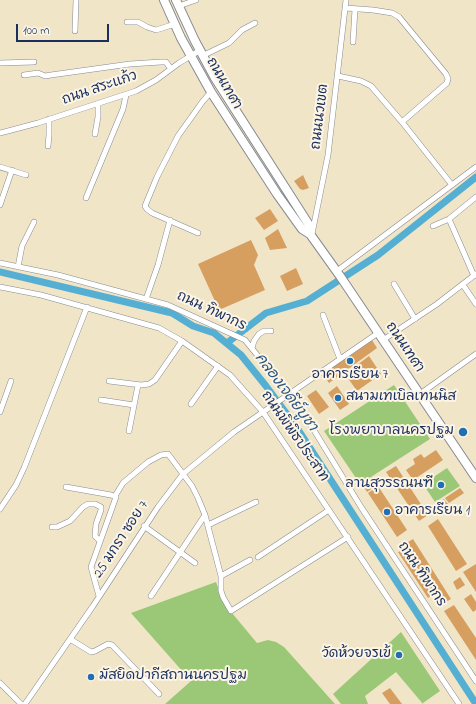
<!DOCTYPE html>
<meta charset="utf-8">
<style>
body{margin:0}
#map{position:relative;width:476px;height:704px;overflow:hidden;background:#f1e5c8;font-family:"Indie Flower",sans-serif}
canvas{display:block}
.scale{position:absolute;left:16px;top:24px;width:93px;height:18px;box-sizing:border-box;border:2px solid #1b2f5e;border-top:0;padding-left:5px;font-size:12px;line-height:14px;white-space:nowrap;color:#1b2f5e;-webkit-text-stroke:3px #fcf5e5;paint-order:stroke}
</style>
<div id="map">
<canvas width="476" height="704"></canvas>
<div class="scale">100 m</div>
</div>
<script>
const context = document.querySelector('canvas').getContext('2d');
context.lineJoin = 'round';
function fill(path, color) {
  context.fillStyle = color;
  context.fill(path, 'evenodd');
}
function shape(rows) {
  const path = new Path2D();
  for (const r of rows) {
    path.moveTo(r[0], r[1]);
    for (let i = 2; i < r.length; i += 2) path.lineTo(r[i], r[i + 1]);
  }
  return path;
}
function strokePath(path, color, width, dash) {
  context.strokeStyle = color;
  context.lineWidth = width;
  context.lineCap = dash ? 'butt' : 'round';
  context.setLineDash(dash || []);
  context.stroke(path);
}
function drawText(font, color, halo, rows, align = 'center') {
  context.font = font + ' "Indie Flower","Playpen Sans Thai",sans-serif';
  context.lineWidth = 4;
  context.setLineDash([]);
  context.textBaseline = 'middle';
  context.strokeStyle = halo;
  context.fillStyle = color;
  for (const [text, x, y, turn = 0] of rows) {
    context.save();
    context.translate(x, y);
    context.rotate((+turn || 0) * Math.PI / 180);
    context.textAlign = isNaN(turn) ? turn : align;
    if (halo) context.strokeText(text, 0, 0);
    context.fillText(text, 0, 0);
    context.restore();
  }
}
const green = shape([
 [394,385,430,439,360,484,324,431],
 [447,468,460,486,435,502,423,484],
 [216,582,221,595,227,607,257,643,268,640,276,642,284,647,335,704,165,704,191,681,131,613],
 [401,632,440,691,423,703,423,704,396,672,365,696,368,704,341,704,333,694]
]);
const canal = shape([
 [0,272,172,313,193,326,214,333,241,355,266,386,295,425,476,704],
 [227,343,266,313,307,301,378,255,476,177]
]);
const building = shape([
 [303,175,309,188,303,190,300,189,294,181],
 [270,209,278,221,264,230,255,218],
 [278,229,287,248,270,250,265,238],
 [251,240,258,255,254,265,265,290,219,310,198,264],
 [296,268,303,284,287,291,280,276],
 [372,340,377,348,329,383,323,374],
 [369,356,381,374,357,391,345,374],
 [337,386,349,404,340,410,328,393],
 [316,390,329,407,319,414,307,396],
 [436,450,443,460,413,480,406,470,415,464,413,459,421,454,424,458],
 [396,466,428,515,419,521,386,472],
 [372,477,377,485,367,492,362,484],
 [378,486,407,530,397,537,368,493],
 [460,488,464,493,449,503,445,498],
 [444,499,448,504,440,509,437,503],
 [438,519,467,564,456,571,428,526],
 [413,539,451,599,441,605,403,545],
 [403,550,432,595,428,598,398,552],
 [476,564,476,592,463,572],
 [460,577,465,585,457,590,453,582],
 [471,594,476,602,476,610,473,612,464,599],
 [454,605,476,638,476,660,444,611],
 [390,688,402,704,390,704,382,693]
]);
const minor = shape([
 [179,6,196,0],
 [346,8,373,10,392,13,399,17,446,74,448,79,447,83,402,122],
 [127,22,138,22,147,27,156,30,175,24],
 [75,31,76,0],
 [353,42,355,9],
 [202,56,229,43,242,30,255,23],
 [0,63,34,62],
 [24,75,38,73,45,76,51,75,130,64,161,62,166,62,171,69],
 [338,76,361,81,371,86,402,122,452,185],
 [0,133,38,123,136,91,156,80,179,63,199,51],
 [95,134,98,117,98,104],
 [48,146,49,135,49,119],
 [0,167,26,175],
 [86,198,123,109,126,95],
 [0,205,12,170],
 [449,219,474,276],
 [433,226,449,219,476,197],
 [198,233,152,213,147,209,145,206,157,177,178,136,203,101,211,92],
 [312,234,328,155,346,0],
 [0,263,58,275,168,305,245,340,289,394,312,427,361,507,476,681],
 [18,267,22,246,34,222],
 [337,271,476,167],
 [394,284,415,319],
 [463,285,476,304],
 [0,287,41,295,159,328,182,341,230,375,263,412,459,704],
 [146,299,158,265,170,220],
 [323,315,340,359],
 [383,340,437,304,476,274],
 [252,348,254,341,259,334,264,331,271,331],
 [109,381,141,385,149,384,155,380,182,341],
 [420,394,476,354],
 [101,400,134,405],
 [191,404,218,366],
 [0,412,11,381],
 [129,431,138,385],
 [66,487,111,495,116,497,91,567,99,596],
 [115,496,123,483,148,462,161,455,168,454,192,486,198,498,205,515,221,576,221,591,223,597,231,611,348,537],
 [0,509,16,485,24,468,87,307],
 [208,525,256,502],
 [144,526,195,563],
 [52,527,57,527,70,521,83,507,88,504,95,504,101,507,101,510,96,524,95,536,100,541],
 [258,557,329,510],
 [221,576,250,560],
 [151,596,205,515],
 [70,639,91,652,95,651,108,644,112,645,159,694],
 [0,683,21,704],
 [25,704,93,606,158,507,183,474,234,432,378,333]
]);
const primary = shape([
 [164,0,181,38,211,92,277,194,302,229,310,234,340,276,476,478],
 [176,0,195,41,215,78,309,225,310,234]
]);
const markers = [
 [350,361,4,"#1f6fb2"],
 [338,398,4,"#1f6fb2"],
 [463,432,5,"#1f6fb2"],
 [441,485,4,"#1f6fb2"],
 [387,512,4,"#1f6fb2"],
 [399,655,4,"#1f6fb2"],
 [91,677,4,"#1f6fb2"]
];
const streetNames = [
 ["ถนนเทศา",223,84,60],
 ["ถนน สระแก้ว",100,89,-19],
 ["ถนนนวเขต",321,117,-83],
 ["ถนน ทิพากร",211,312,25],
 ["ถนนเทศา",404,348,56],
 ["ถนนพิพิธประสาท",294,437,55],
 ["25 มกรา ซอย 7",122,540,-57],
 ["ถนน ทิพากร",421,575,56]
];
const poiNames = [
 ["อาคารเรียน 7",350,376,"center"],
 ["สนามเทเบิลเทนนิส",346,398],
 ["โรงพยาบาลนครปฐม",454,432,"right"],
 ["ลานสุวรรณนฑี",433,485,"right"],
 ["อาคารเรียน 1",395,512],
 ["วัดห้วยจรเข้",391,655,"right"],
 ["มัสยิดปากีสถานนครปฐม",99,677]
];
const waterNames = [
 ["คลองเจดีย์บูชา",285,393,53]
];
fill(green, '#9ac876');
strokePath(canal, '#55afd3', 7);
fill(building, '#d69f60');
strokePath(minor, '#868a93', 6);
strokePath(primary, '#868a93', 10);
strokePath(minor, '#fff', 5);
strokePath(primary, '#fff', 8);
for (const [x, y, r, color] of markers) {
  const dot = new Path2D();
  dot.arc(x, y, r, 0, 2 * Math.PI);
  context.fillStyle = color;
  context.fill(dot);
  strokePath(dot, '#fcf5e5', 1.5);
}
drawText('14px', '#1b2f5e', '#fcf5e5', streetNames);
drawText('14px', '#1b2f5e', '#fcf5e5', poiNames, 'left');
drawText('italic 15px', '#2c5581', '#fcf5e5', waterNames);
</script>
